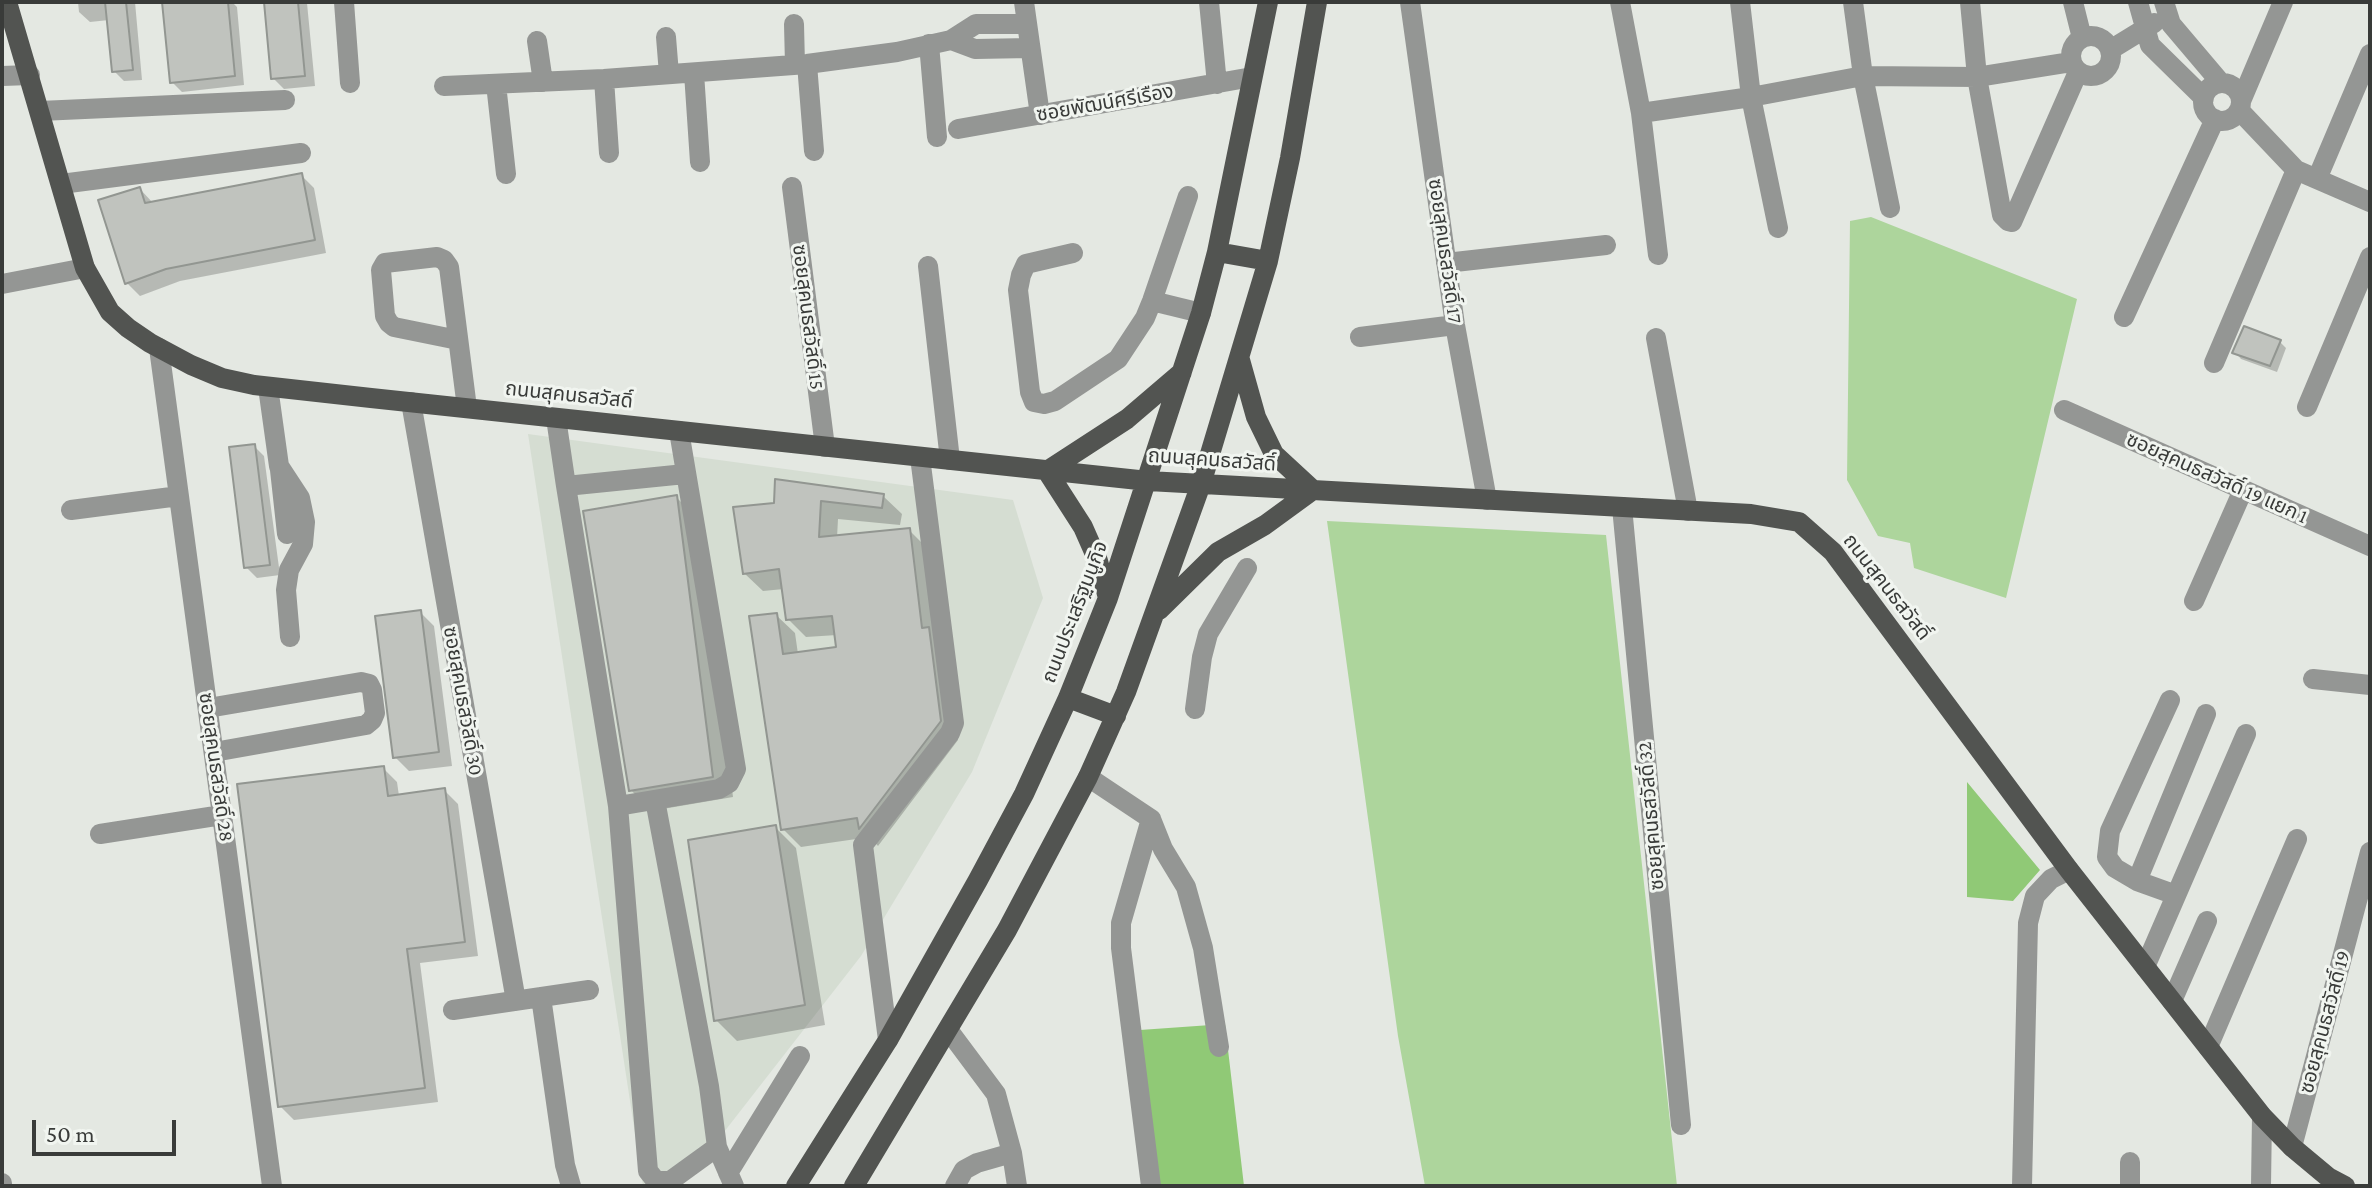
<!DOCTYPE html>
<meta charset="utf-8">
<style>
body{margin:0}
#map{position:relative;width:2372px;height:1188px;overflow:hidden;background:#e4e8e2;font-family:"Crimson Pro",serif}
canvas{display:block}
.frame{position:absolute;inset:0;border:4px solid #393b39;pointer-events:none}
.scale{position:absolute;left:32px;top:1120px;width:144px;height:36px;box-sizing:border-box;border:4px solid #393b39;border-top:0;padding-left:10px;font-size:24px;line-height:28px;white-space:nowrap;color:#393b39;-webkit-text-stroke:6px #f1f5f0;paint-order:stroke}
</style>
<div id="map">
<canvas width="2372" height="1188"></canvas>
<div class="frame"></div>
<div class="scale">50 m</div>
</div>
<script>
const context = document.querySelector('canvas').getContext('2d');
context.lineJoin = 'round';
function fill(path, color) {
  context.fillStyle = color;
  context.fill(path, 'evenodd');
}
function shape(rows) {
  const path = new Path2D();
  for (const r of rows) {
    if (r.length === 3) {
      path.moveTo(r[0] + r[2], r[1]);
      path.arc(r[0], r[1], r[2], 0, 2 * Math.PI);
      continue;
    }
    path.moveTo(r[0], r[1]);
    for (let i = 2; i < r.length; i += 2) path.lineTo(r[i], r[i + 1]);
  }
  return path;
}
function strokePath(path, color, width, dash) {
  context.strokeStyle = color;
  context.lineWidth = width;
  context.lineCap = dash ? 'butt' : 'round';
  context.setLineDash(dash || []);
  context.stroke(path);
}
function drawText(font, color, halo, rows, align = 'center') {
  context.font = font + ' "Crimson Pro","Noto Sans Thai",serif';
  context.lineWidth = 6;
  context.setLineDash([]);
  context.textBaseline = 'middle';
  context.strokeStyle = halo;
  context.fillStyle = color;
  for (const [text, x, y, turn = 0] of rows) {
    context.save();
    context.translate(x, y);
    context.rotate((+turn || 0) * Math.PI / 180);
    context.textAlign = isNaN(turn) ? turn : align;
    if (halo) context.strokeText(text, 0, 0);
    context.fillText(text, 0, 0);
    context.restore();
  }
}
const built = shape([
 [528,434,1013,500,1043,598,972,772,861,956,682,1186,643,1186]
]);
const green = shape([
 [1871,217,2077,299,2006,598,1914,568,1910,543,1878,536,1847,480,1850,221],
 [1327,521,1606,535,1677,1186,1425,1186,1398,1036]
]);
const forest = shape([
 [1967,782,2040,870,2013,901,1967,897],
 [1225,1024,1244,1186,1159,1186,1140,1030]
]);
const shadow = shape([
 [78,2,135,2,142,80,124,81,114,71,109,20,90,22,79,12],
 [164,2,232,2,237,7,244,85,182,92,172,82],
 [266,2,307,3,315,86,284,89,273,78],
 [301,175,314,188,326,253,180,281,140,296,127,283,140,189,153,203],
 [2280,342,2286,348,2277,372,2241,359,2235,352],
 [254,446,264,456,280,575,257,578,246,567],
 [777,481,883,496,902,514,900,525,838,519,837,538,909,530,928,549,946,648,958,740,878,846,870,837,801,847,783,829,776,615,795,633,798,654,838,649,837,635,806,637,788,619,784,589,763,591,744,573,775,505],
 [676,497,697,518,733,797,651,811,631,790],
 [420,612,434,626,452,766,409,771,395,757],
 [383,768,397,782,399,796,444,790,458,804,478,956,420,963,438,1102,294,1120,280,1106],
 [775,827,796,848,825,1025,737,1041,716,1020]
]);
const building = shape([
 [105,2,126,2,133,70,112,72,105,2],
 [162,2,228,2,235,76,170,83,162,2],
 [264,2,298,2,305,76,271,79,264,2],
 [302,173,315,240,166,269,125,284,98,200,140,187,145,203,302,173],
 [2244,326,2281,340,2270,366,2232,353,2244,326],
 [255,444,270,565,244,568,229,447,255,444],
 [775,479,884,494,882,508,821,501,819,537,910,528,922,628,929,627,941,721,859,829,857,818,781,830,749,616,777,613,783,654,836,647,832,616,786,620,779,569,743,574,733,507,774,503,775,479],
 [677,495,713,777,629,791,583,511,677,495],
 [421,610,439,752,393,758,375,616,421,610],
 [384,766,388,796,445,788,465,942,407,949,425,1088,278,1107,237,784,384,766],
 [776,825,805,1005,714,1021,688,840,776,825]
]);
const minor = shape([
 [344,2,350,83],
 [1024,2,1040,115],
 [1209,2,1217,84],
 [1410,2,1455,325,1487,500],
 [1620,2,1641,113,1658,255],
 [1740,2,1751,97,1778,228],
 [1853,2,1863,76,1890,208],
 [1970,2,1977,77,2002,215,2008,221,2012,222,2078,72],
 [2073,2,2082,38],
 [2138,2,2150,45,2204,98],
 [2164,2,2171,24,2221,83],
 [794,24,795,65],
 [2091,56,20],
 [666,37,669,74],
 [951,40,975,49,1030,48],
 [537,41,543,82],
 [929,44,937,137],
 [2110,50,2154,23],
 [807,64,814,151],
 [694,73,700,162],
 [2,76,30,75],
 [604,79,609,153],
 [2222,102,19],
 [496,84,506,174],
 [444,86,604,79,807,64,897,52,951,40,976,24,1027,24],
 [2241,101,2283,2],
 [2239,110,2296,170,2370,202],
 [40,111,285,100],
 [1641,113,1751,97,1863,76,1977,77,2071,62],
 [958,129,1252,77],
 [2317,179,2370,54],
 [61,184,301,153],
 [792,187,825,447],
 [1073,253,1026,264,1021,275,1018,290,1030,392,1034,402,1044,404,1055,401,1118,359,1145,318,1152,301,1188,196],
 [1446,263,1606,245],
 [928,266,950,460],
 [2,284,85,268],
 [1152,301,1201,313],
 [2124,317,2215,119],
 [1360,337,1455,325],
 [1656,338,1688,511],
 [458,340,394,327,389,323,385,316,381,270,385,263,437,257,444,260,449,267,467,408],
 [159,348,272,1186],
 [2214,363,2296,170],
 [268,387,279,466,300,498,305,522,303,544,289,570,286,590,290,637],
 [411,402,516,1001],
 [2307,407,2370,257],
 [2064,410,2370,546],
 [556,418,566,486],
 [679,431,736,769,729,783,719,789,618,806,566,486,685,474],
 [280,470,287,534],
 [1622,507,1681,1125],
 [71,510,179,496],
 [2194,601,2243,490],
 [2313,679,2370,685],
 [2170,700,2110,831,2107,857,2115,868,2137,881,2176,895],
 [208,708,361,682,369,684,372,690,375,713,372,720,366,725,214,752],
 [1195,709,1202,657,1208,634,1247,568],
 [1088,777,1151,819,1121,923,1121,948,1151,1186],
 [655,800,709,1086,717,1147,734,1186],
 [618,806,648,1171,656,1181,670,1181,717,1147],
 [1151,819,1163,849,1186,887,1203,948,1219,1047],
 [100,834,222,815],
 [2137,881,2206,714],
 [2145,967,2246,734],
 [541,997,565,1165,571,1186],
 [2172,1001,2207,921],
 [453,1010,589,990],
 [949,1031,996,1094,1012,1153,1017,1186],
 [888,1040,863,845,950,733,954,723,920,457],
 [2208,1047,2297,839],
 [2292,1147,2370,852],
 [728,1173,800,1056],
 [2,1183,2,1186],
 [955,1186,964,1170,977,1163,1012,1153],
 [2022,1186,2028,923,2035,896,2051,879,2069,870],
 [2130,1186,2130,1162],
 [2261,1186,2262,1116]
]);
const major = shape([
 [7,2,85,268,110,312,128,328,150,343,191,365,222,378,254,385,371,398,1148,481,1751,514,1799,522,1833,552,2069,870,2262,1116,2292,1147,2328,1177,2345,1186],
 [1217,252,1268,261],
 [1240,360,1256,417,1274,454,1313,490],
 [1108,598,1098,561,1083,527,1047,471,1127,419,1182,372],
 [1159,610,1218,552,1265,525,1313,490],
 [1068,698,1116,716],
 [796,1186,888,1040,978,880,1024,794,1068,698,1108,598,1201,313,1217,252,1268,2],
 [854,1186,1007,930,1088,777,1126,692,1201,484,1268,261,1290,158,1317,2]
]);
const streetNames = [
 ["ซอยพัฒน์ศรีเรือง",1105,103,-10],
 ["ซอยสุคนธสวัสดิ์ 17",1445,251,82],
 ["ซอยสุคนธสวัสดิ์ 15",808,317,83],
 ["ถนนสุคนธสวัสดิ์",569,395,6],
 ["ถนนสุคนธสวัสดิ์",1212,460,4],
 ["ซอยสุคนธสวัสดิ์ 19 แยก 1",2217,478,24],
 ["ถนนสุคนธสวัสดิ์",1887,587,52],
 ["ถนนประเสริฐมนูกิจ",1075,612,-69],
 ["ซอยสุคนธสวัสดิ์ 30",463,701,80],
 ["ซอยสุคนธสวัสดิ์ 28",216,767,82],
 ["ซอยสุคนธสวัสดิ์ 32",1651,816,-95],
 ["ซอยสุคนธสวัสดิ์ 19",2325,1022,-75]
];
fill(built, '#d5ddd2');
fill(green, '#add59c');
fill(forest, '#90c976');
fill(shadow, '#0003');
fill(building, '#c0c3be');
strokePath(building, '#929691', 2);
strokePath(minor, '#949694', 20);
strokePath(major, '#525451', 20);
drawText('20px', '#393b39', '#f1f5f0', streetNames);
</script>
